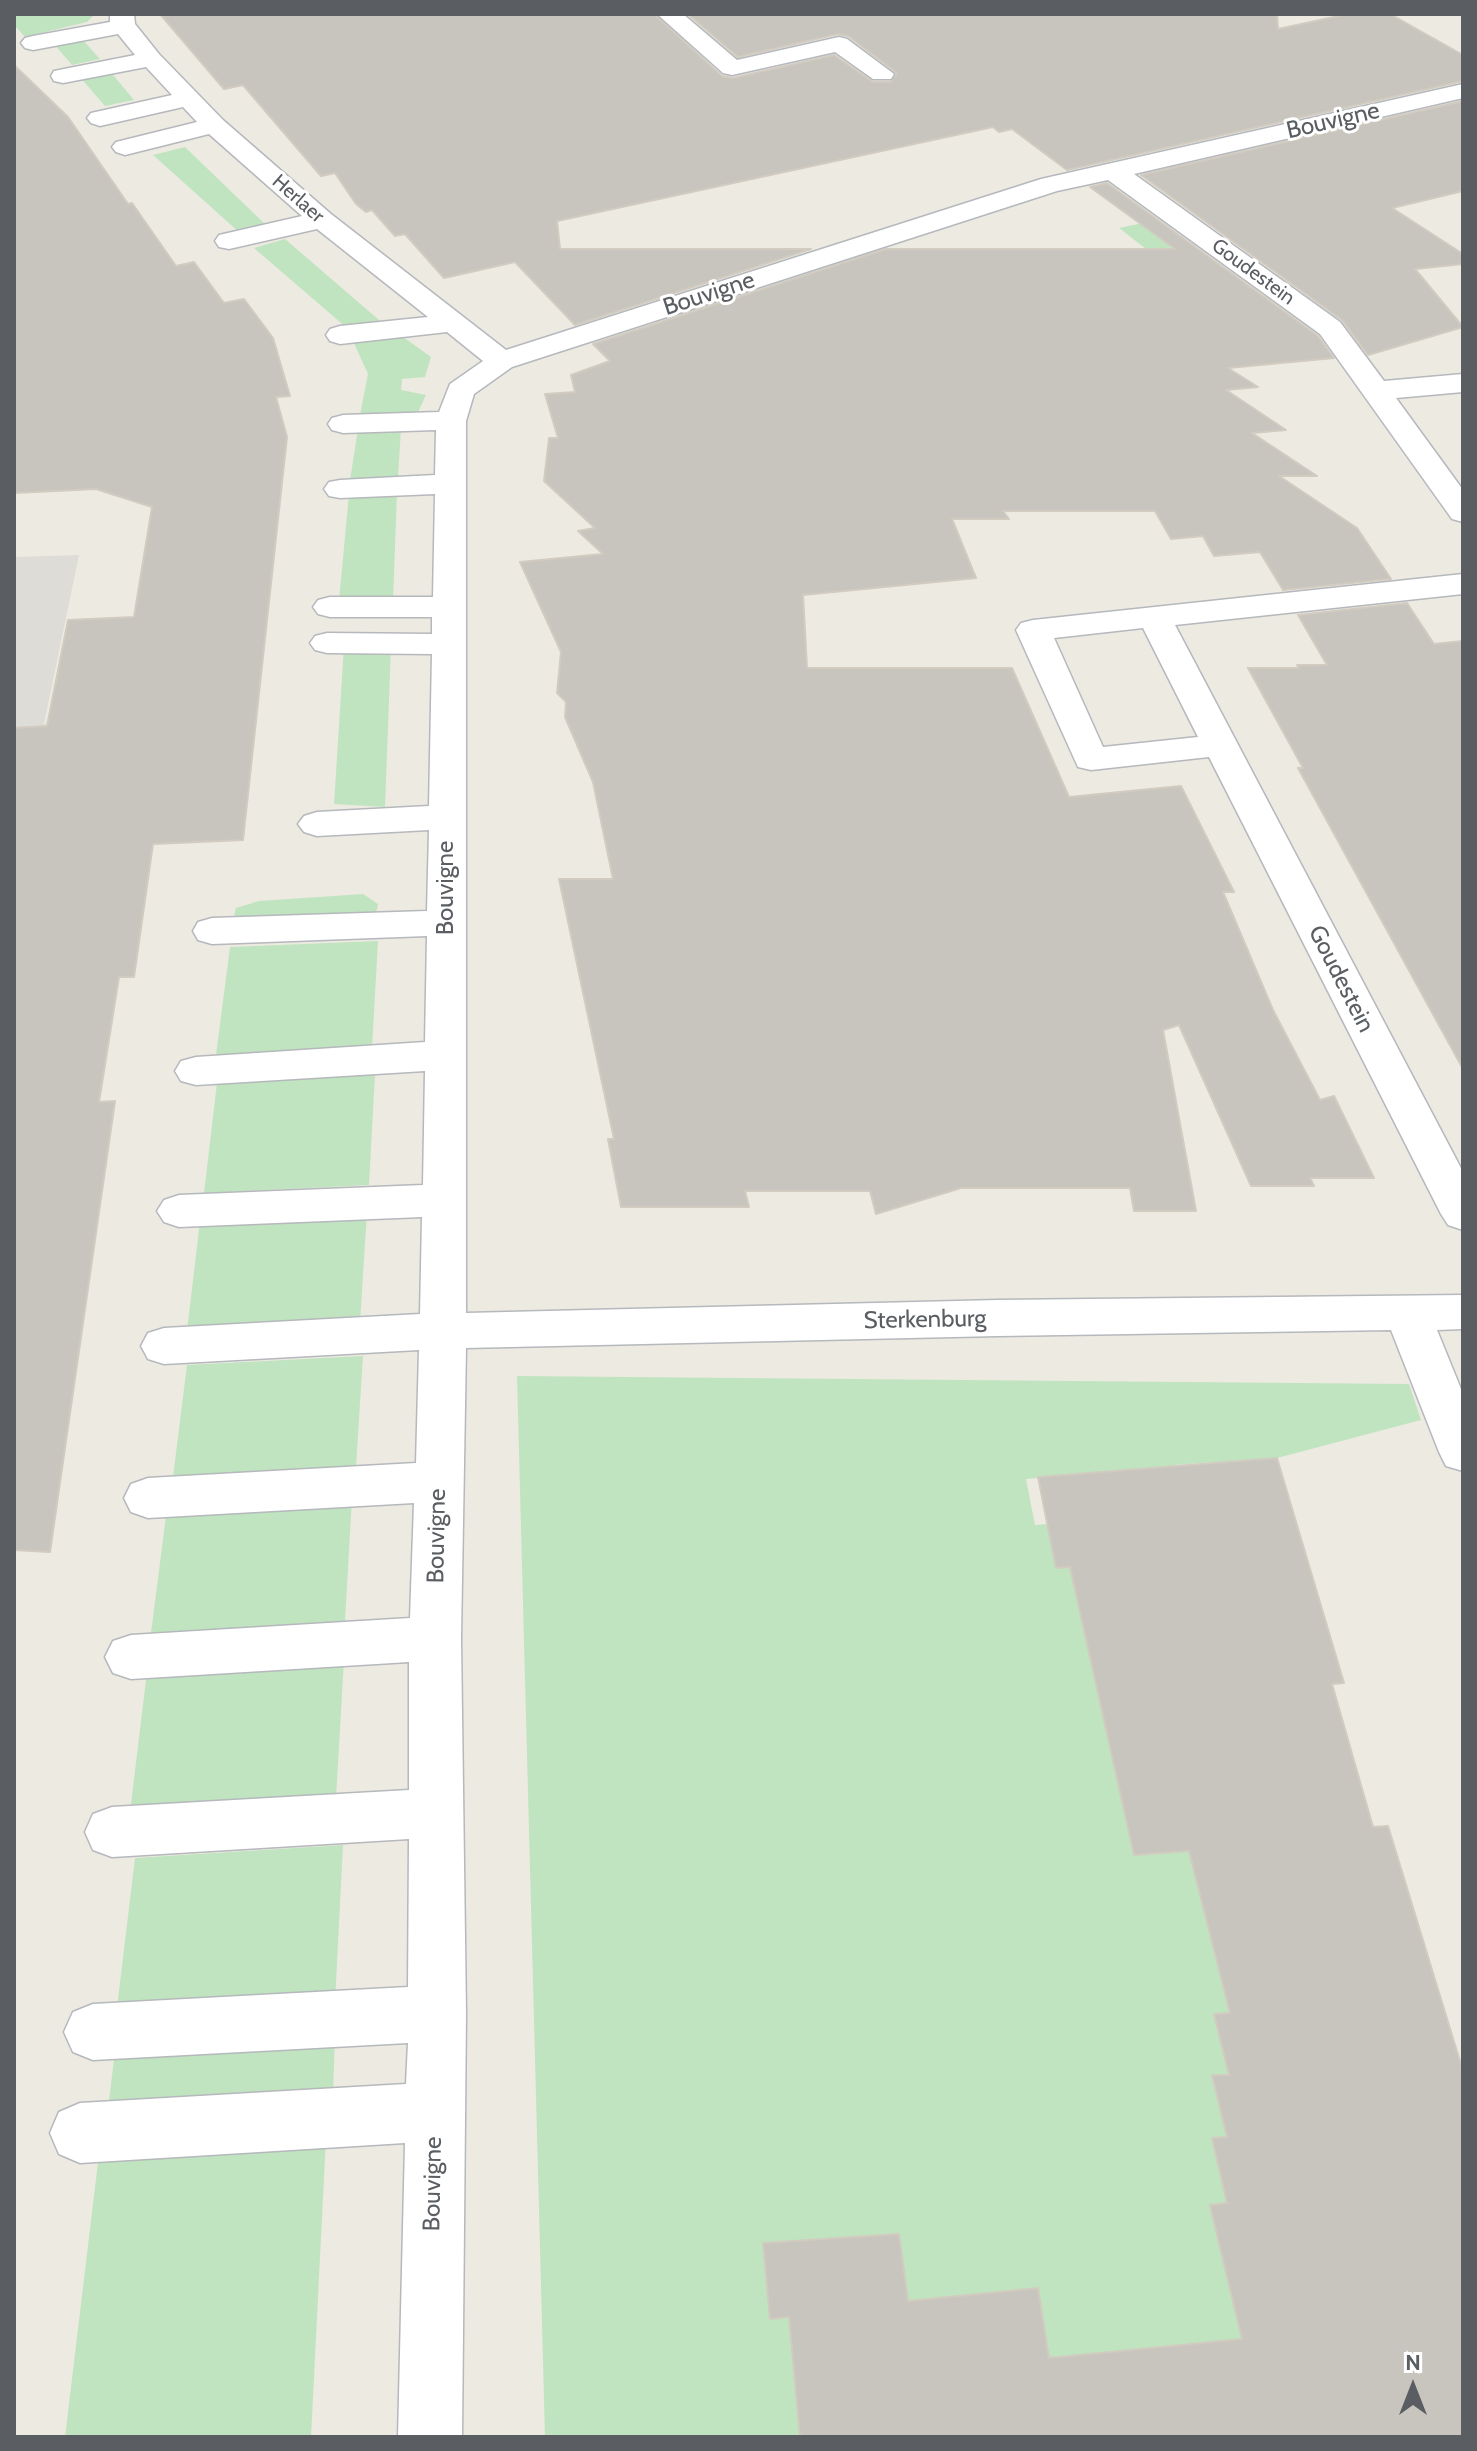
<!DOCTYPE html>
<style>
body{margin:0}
#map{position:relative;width:1477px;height:2451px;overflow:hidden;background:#edeae2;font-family:Cabin,sans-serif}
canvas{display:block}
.frame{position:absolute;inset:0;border:16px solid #5a5e62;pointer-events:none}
.north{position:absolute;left:1373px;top:2347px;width:80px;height:80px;-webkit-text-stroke:6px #fff;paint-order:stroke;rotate:0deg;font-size:22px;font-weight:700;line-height:32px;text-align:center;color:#5a5e62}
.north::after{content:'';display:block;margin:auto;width:28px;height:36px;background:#5a5e62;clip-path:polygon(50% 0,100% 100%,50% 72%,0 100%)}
</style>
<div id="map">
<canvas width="1477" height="2451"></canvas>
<div class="frame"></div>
<div class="north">N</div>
</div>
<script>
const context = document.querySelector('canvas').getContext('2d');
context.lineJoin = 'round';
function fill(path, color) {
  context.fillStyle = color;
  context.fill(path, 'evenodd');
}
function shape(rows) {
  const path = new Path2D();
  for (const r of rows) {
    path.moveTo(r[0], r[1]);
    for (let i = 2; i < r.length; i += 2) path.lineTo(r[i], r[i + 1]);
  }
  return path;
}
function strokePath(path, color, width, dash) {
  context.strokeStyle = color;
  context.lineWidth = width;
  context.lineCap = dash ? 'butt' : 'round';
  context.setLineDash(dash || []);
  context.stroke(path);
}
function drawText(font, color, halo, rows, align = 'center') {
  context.font = font + ' Cabin,sans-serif';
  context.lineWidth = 6;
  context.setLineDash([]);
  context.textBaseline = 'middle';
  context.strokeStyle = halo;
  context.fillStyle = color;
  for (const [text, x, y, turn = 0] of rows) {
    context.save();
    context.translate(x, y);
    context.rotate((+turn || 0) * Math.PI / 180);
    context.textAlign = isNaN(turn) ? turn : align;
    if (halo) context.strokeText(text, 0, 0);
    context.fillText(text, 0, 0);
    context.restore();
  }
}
const industrial = shape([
 [79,555,44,724,58,725,14,910,14,557]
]);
const green = shape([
 [14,14,95,14,87,22,25,37,14,25],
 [81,38,100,59,72,65,53,43],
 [109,70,134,100,105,106,79,76],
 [185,147,267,226,240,233,153,155],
 [1152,221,1261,296,1222,308,1119,228],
 [285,239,379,320,375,327,348,329,254,248],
 [399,334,431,357,425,377,402,379,401,390,426,395,417,414,360,415,368,374,352,339],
 [401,428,398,477,350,480,358,429],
 [397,493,393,601,339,601,349,494],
 [344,646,391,646,385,807,334,804],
 [363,894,378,904,375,919,232,924,236,908,259,901],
 [378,941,372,1048,216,1055,230,947],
 [375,1075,369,1185,204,1193,217,1083],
 [367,1212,360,1322,187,1331,200,1221],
 [363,1356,356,1467,173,1477,187,1365],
 [517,1376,1409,1384,1421,1420,1277,1458,1173,1465,1178,1485,1130,1470,1026,1479,1035,1525,1047,1524,1056,1567,1070,1567,1080,1611,1093,1610,1089,1652,1100,1704,1115,1703,1121,1797,1134,1854,1191,1851,1230,2013,1214,2015,1229,2075,1213,2075,1227,2137,1212,2139,1227,2203,1211,2205,1255,2338,1049,2359,1038,2288,770,2319,789,2317,800,2437,545,2437],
 [352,1498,345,1621,151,1633,167,1508],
 [344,1660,336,1798,130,1812,147,1672],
 [343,1845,335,2002,116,2016,135,1858],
 [335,2036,333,2094,108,2109,115,2051],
 [326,2138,311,2437,65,2437,99,2154]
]);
const building = shape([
 [160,14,654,14,722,76,733,78,834,55,873,82,891,82,897,73,848,36,838,34,738,57,688,14,1277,14,1278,29,1348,14,1390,14,1463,55,1463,81,1067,170,1012,129,999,132,993,127,557,221,560,249,811,249,575,325,515,262,444,278,405,234,395,236,372,210,366,212,356,204,335,173,321,176,243,85,224,89,160,14],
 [14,65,68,117,128,204,132,203,176,266,194,262,224,303,244,299,273,338,290,396,276,397,287,437,243,840,153,844,134,977,119,977,99,1102,115,1101,50,1552,14,1550,14,728,47,726,68,620,134,617,152,507,96,489,14,493,14,65],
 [1463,101,1463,191,1392,208,1463,254,1463,264,1415,269,1463,327,1368,355,1342,320,1141,175,1463,101],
 [1107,183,1318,336,1334,358,1228,368,1258,387,1226,390,1286,430,1252,433,1317,476,1279,476,1357,528,1391,579,1283,590,1260,552,1214,556,1203,536,1171,539,1155,511,1003,511,1009,519,952,519,976,578,803,595,807,668,1012,668,1069,797,1181,786,1234,892,1223,892,1273,1010,1320,1100,1334,1096,1374,1178,1310,1178,1314,1186,1251,1186,1179,1025,1163,1030,1196,1211,1134,1211,1130,1188,961,1188,876,1214,870,1191,745,1191,749,1207,621,1207,608,1139,614,1139,559,879,613,879,593,782,565,717,566,702,557,693,561,652,520,562,603,554,578,531,595,528,544,481,549,438,558,438,545,394,575,392,571,375,610,361,593,344,886,249,1175,249,1090,187,1107,183],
 [1407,603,1434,644,1463,641,1463,1069,1298,768,1303,768,1248,668,1299,668,1297,665,1327,665,1298,615,1407,603],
 [1277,1458,1344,1683,1332,1684,1373,1827,1388,1826,1463,2071,1463,2437,800,2437,789,2317,770,2319,763,2243,899,2234,908,2301,1038,2288,1049,2358,1242,2339,1210,2205,1227,2203,1212,2138,1227,2137,1212,2075,1229,2075,1214,2014,1230,2013,1189,1851,1134,1855,1070,1567,1056,1568,1038,1477,1277,1458]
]);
const minor = shape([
 [110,14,134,14,135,24,159,54,223,120,331,214,506,350,1041,179,1463,84,1463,98,1134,174,1340,322,1384,381,1463,374,1463,392,1396,398,1463,490,1463,522,1452,519,1320,334,1108,180,1057,191,512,367,474,394,466,421,466,1313,998,1300,1463,1295,1463,1329,1437,1330,1463,1394,1463,1471,1446,1466,1439,1452,1391,1330,998,1336,466,1348,461,1638,466,2013,462,2437,398,2437,405,2143,80,2163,59,2154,50,2133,59,2112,80,2103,406,2084,408,2043,93,2060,73,2052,64,2032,73,2012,93,2004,408,1987,409,1839,112,1857,93,1850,85,1832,93,1814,112,1807,409,1790,409,1662,131,1679,113,1673,105,1657,113,1641,131,1635,410,1618,414,1503,148,1518,131,1512,124,1498,131,1484,148,1478,416,1463,419,1350,164,1364,148,1359,141,1346,148,1333,164,1328,420,1314,422,1217,179,1227,164,1222,157,1211,164,1200,179,1195,423,1185,425,1071,196,1085,181,1081,175,1071,181,1061,196,1057,425,1042,427,936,212,944,198,940,193,931,198,922,212,918,427,911,429,830,317,836,304,832,298,824,304,816,317,812,429,806,432,654,327,653,315,650,310,643,315,636,327,633,432,634,432,617,330,617,318,614,313,607,318,600,330,597,433,597,435,494,340,498,329,496,324,489,329,482,340,480,435,475,436,430,343,433,332,430,328,424,332,418,343,415,439,412,450,384,483,361,447,332,340,344,330,341,326,335,330,329,340,326,428,317,317,229,229,249,219,247,215,241,219,235,302,216,209,134,125,155,116,152,112,147,116,142,197,122,183,107,100,126,91,123,87,118,91,113,172,95,146,67,63,83,54,81,51,76,54,71,135,55,118,34,33,50,25,48,21,43,25,38,33,36,110,22,110,14],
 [657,14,683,14,737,60,839,37,847,39,894,74,891,79,873,79,835,52,732,75,723,73,657,14],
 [1463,574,1463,594,1175,625,1463,1172,1463,1230,1448,1225,1441,1214,1209,757,1091,770,1078,767,1016,630,1021,623,1033,620,1463,574],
 [1143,628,1198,737,1103,747,1054,638,1143,628]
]);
const farStreetnames = [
 ["Herlaer",298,199,41],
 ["Goudestein",1253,272,36]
];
const streetNames = [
 ["Bouvigne",1333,121,-13],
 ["Bouvigne",709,294,-18],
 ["Bouvigne",446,888,-90],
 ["Goudestein",1341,979,63],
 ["Sterkenburg",925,1320,-1],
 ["Bouvigne",437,1536,-89],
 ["Bouvigne",433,2184,-89]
];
fill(industrial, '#dedcd6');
fill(green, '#c0e4bf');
fill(building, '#c8c5bf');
strokePath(building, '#d1cbc0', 2);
strokePath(minor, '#b5b8bc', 3);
fill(minor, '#fff');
drawText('20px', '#5a5e62', '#fff', farStreetnames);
drawText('24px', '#5a5e62', '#fff', streetNames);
</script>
